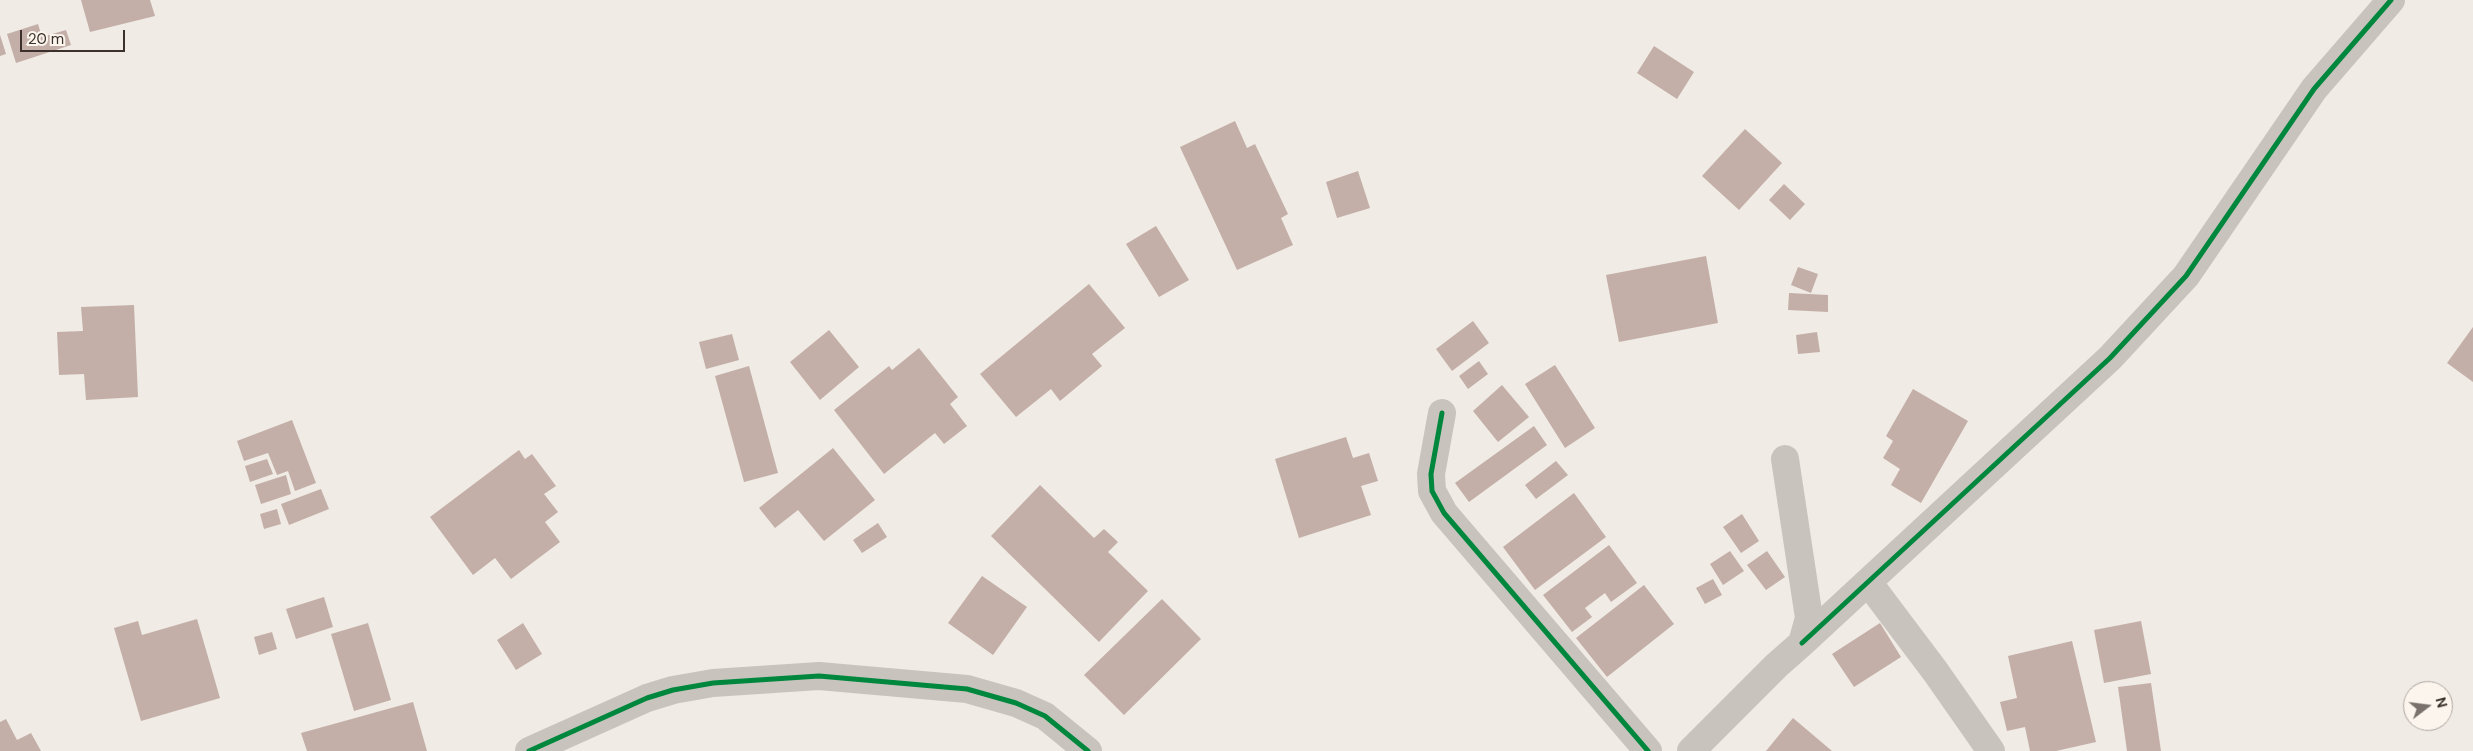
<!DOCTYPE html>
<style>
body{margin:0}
#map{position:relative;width:2473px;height:751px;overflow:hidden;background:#f0ebe5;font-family:"DM Sans",sans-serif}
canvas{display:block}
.north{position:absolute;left:2403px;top:681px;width:50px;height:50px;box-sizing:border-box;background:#fbf5ee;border:1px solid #aea6a0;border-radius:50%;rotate:75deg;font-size:14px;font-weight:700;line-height:20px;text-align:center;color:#3b302b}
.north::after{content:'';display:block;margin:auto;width:18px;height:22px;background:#7a716c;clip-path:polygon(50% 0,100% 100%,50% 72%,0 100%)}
.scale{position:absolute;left:20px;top:30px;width:105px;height:22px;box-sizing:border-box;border:2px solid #3b302b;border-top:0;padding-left:6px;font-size:15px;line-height:18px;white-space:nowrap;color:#3b302b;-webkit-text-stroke:4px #fbf5ee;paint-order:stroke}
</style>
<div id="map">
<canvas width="2473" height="751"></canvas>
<div class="north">N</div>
<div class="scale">20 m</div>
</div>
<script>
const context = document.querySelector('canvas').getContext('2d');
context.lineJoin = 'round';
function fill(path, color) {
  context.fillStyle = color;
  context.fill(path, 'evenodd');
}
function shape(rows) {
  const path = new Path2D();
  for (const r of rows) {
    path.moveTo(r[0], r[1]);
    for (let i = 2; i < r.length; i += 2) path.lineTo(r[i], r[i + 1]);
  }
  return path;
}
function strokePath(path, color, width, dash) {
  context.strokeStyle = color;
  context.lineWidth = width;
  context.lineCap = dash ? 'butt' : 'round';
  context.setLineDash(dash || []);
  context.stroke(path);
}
const building = shape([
 [81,0,150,0,155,16,90,32],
 [38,24,42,37,66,30,71,45,16,63,7,34],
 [0,35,6,54,0,56],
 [1654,46,1694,72,1677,99,1637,73],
 [1235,121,1247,148,1255,144,1288,214,1281,218,1293,245,1237,270,1180,147],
 [1745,129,1782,163,1739,210,1702,176],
 [1358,171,1370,208,1337,218,1326,182],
 [1784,184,1805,204,1790,220,1769,200],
 [1156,226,1189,280,1159,297,1126,244],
 [1706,256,1718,323,1619,342,1606,275],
 [1798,267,1818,274,1811,293,1791,285],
 [1089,284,1125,328,1092,354,1102,366,1060,401,1051,389,1016,417,980,374],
 [1789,293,1828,295,1828,312,1788,310],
 [134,305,138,397,86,400,84,374,59,375,57,332,83,331,81,307],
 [1473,321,1489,343,1452,371,1436,349],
 [2473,327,2473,382,2447,363],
 [829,330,859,367,820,400,790,362],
 [1817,332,1820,352,1798,354,1796,335],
 [732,334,739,360,706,369,699,342],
 [919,348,958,397,950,404,967,426,944,444,935,433,884,474,834,410,889,366,892,370],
 [1479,361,1488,374,1468,389,1459,376],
 [1555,365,1595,428,1565,448,1525,384],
 [749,366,778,473,744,482,715,376],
 [1502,385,1529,417,1498,442,1473,411],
 [1913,389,1968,421,1921,503,1891,485,1900,469,1883,458,1893,441,1886,436],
 [292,420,316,483,295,491,288,471,277,475,268,453,244,461,237,441],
 [1534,426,1547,445,1469,502,1455,483],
 [1346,437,1353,458,1369,453,1378,481,1361,486,1371,515,1299,538,1275,459],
 [833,448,875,500,824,541,798,510,775,528,759,508],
 [519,450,525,459,532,454,556,486,544,494,558,512,545,522,560,542,511,579,495,558,473,575,430,517],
 [267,459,273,474,250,482,245,466],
 [1556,461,1568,475,1536,499,1525,485],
 [286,475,291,494,261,504,255,485],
 [1040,485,1094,538,1104,529,1118,542,1108,552,1148,591,1099,642,991,536],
 [321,489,329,509,289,525,281,504],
 [1574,493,1606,537,1535,590,1503,547],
 [277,509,281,524,264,529,260,514],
 [1742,514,1759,541,1741,553,1723,527],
 [878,523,887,537,862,553,853,540],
 [1609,545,1637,583,1611,602,1605,593,1585,608,1592,617,1572,632,1543,595],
 [1730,551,1744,571,1723,585,1710,564],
 [1767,551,1785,577,1766,590,1747,565],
 [982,576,1027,607,993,655,948,623],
 [1713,579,1722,595,1705,604,1696,588],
 [1644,585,1674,624,1607,677,1576,638],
 [324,597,333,627,296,639,286,609],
 [1162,599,1201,639,1124,715,1084,675],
 [197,619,220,698,141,721,114,628,138,621,142,635],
 [2141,621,2151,674,2104,683,2094,630],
 [368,623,391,700,354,711,331,634],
 [523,623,542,654,516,670,497,640],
 [1880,623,1901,657,1854,687,1832,654],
 [272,632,277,649,259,655,254,637],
 [2072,641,2096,742,2056,751,2030,751,2025,727,2007,731,2000,702,2017,698,2008,656],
 [2151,683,2161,751,2127,751,2118,687],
 [413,702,427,751,307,751,301,733],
 [1793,718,1832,751,1766,751],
 [6,719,17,740,31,733,41,751,0,751,0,722]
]);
const street = shape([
 [1442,413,1431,474,1432,491,1444,513,1648,751],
 [1868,582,1935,671,1991,751],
 [1802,643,2110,358,2186,276,2314,89,2391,0],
 [529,751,647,698,673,690,713,683,819,676,967,689,1016,703,1045,716,1088,751],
 [1691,751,1777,665,1802,643,1809,618,1785,459]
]);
const cycleway = shape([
 [1442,413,1431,474,1432,491,1444,513,1648,751],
 [1802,643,2110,358,2186,276,2314,89,2391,0],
 [529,751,647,698,673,690,713,683,819,676,967,689,1016,703,1045,716,1088,751]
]);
fill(building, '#c3afa7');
strokePath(street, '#c9c3be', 28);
strokePath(cycleway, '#00873e', 5);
</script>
